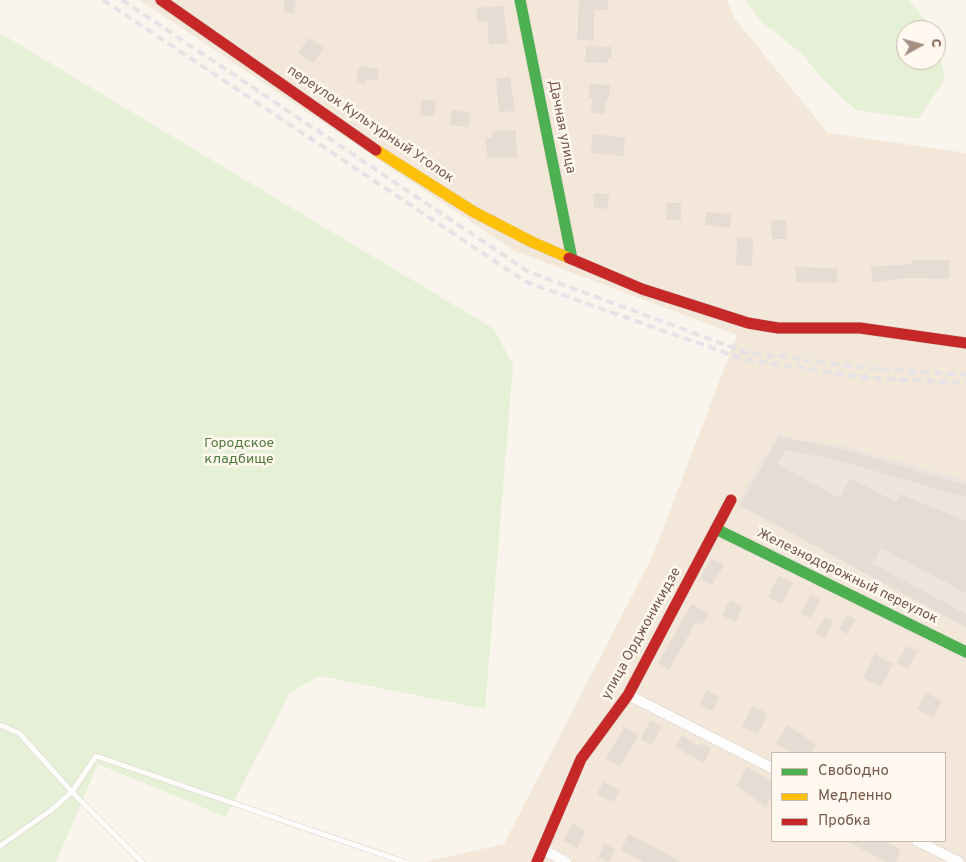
<!DOCTYPE html>
<meta charset="utf-8">
<style>
body{margin:0}
#map{position:relative;width:966px;height:862px;overflow:hidden;background:#f9f4ec;font-family:Overpass,sans-serif}
canvas{display:block}
.legend{position:absolute;left:771px;top:752px;width:175px;height:90px;box-sizing:border-box;background:#fff9ef;border:1px solid #c9b9ad;margin:0;padding:6px 9px;list-style:none;font-size:15px;color:#795a49}
.legend li{display:flex;align-items:center;gap:10px;height:25px}
.legend b{width:25px;border:1px solid #c9b9ad}
.north{position:absolute;left:896px;top:20px;width:50px;height:50px;box-sizing:border-box;background:#fff9ef;border:1px solid #c9b9ad;border-radius:50%;rotate:83deg;font-size:14px;font-weight:700;line-height:20px;text-align:center;color:#795a49}
.north::after{content:'';display:block;margin:auto;width:18px;height:22px;background:#a69082;clip-path:polygon(50% 0,100% 100%,50% 72%,0 100%)}
</style>
<div id="map">
<canvas width="966" height="862"></canvas>
<ul class="legend">
<li><b style="height:6px;background:#4caf50"></b>Свободно</li>
<li><b style="height:6px;background:#ffc107"></b>Медленно</li>
<li><b style="height:6px;background:#c62828"></b>Пробка</li>
</ul>
<div class="north">С</div>
</div>
<script>
const context = document.querySelector('canvas').getContext('2d');
context.lineJoin = 'round';
function fill(path, color) {
  context.fillStyle = color;
  context.fill(path, 'evenodd');
}
function shape(rows) {
  const path = new Path2D();
  for (const r of rows) {
    path.moveTo(r[0], r[1]);
    for (let i = 2; i < r.length; i += 2) path.lineTo(r[i], r[i + 1]);
  }
  return path;
}
function strokePath(path, color, width, dash) {
  context.strokeStyle = color;
  context.lineWidth = width;
  context.lineCap = dash ? 'butt' : 'round';
  context.setLineDash(dash || []);
  context.stroke(path);
}
function drawText(font, color, halo, rows, align = 'center') {
  context.font = font + ' Overpass,sans-serif';
  context.lineWidth = 5;
  context.setLineDash([]);
  context.textBaseline = 'middle';
  context.strokeStyle = halo;
  context.fillStyle = color;
  for (const [text, x, y, turn = 0] of rows) {
    context.save();
    context.translate(x, y);
    context.rotate((+turn || 0) * Math.PI / 180);
    context.textAlign = isNaN(turn) ? turn : align;
    if (halo) context.strokeText(text, 0, 0);
    context.fillText(text, 0, 0);
    context.restore();
  }
}
const residential = shape([
 [140,0,727,0,734,18,828,133,966,153,966,862,424,862,504,844,653,555,737,335,515,251],
 [772,753,945,753,945,841,772,841]
]);
const industrial = shape([
 [778,433,799,440,845,446,966,480,966,628,736,505]
]);
const green = shape([
 [745,0,909,0,933,30,906,30,906,60,936,60,936,39,945,79,918,119,856,110,826,83,802,54,762,22],
 [0,33,494,329,513,365,485,709,320,676,290,692,226,817,98,764,56,862,0,862]
]);
const building = shape([
 [285,0,296,0,294,14,283,12],
 [579,0,608,0,608,10,594,10,594,41,577,40],
 [503,6,508,43,489,44,487,21,478,22,476,8],
 [309,38,324,48,313,63,298,53],
 [586,46,612,47,611,58,608,58,607,63,585,62],
 [359,66,379,69,377,81,367,79,366,84,356,82],
 [510,77,515,111,499,112,496,79],
 [589,84,610,85,609,99,606,99,605,114,591,113,592,98,589,98],
 [422,99,436,101,434,116,420,115],
 [452,110,470,113,468,127,450,125],
 [516,130,517,157,487,158,486,138,492,138,492,131],
 [593,134,625,138,623,156,591,153],
 [594,193,609,194,608,209,593,207],
 [667,203,681,203,681,220,666,220],
 [706,212,731,214,730,228,705,225],
 [786,220,787,239,772,239,771,221],
 [737,237,753,238,752,266,736,265],
 [912,260,949,260,949,279,907,278,872,282,871,267,912,264],
 [795,267,837,268,837,283,796,282],
 [779,437,842,449,966,485,966,497,815,454,815,456,785,450,777,464,840,498,850,478,896,502,900,494,966,521,966,593,881,548,873,564,966,614,966,627,740,505],
 [711,558,724,565,712,585,700,579],
 [779,576,793,583,782,604,768,597],
 [811,595,820,600,811,618,801,613],
 [730,600,743,607,735,622,722,615],
 [692,604,709,614,702,625,696,622,669,670,658,663],
 [848,615,856,620,847,634,839,628],
 [825,617,833,621,825,638,816,633],
 [906,646,917,651,908,669,897,663],
 [875,654,893,664,881,687,863,678],
 [707,690,719,697,712,711,700,705],
 [926,693,942,701,933,717,917,709],
 [752,706,768,714,758,734,742,727],
 [650,720,662,726,652,745,641,739],
 [787,725,816,744,811,753,793,753,776,744],
 [624,727,639,735,620,767,606,759],
 [682,735,699,746,700,743,711,748,704,763,675,747],
 [747,767,772,781,772,795,766,807,736,786],
 [603,782,620,790,614,802,597,794],
 [573,823,586,831,577,848,563,840],
 [629,834,655,847,681,862,643,862,621,850],
 [846,841,891,841,889,844,901,850,895,862,887,862],
 [604,844,615,849,609,862,598,858]
]);
const lane = shape([
 [0,725,19,733,72,792,142,862],
 [0,846,50,811,72,792,96,756,404,862]
]);
const street = shape([
 [628,695,772,768],
 [917,841,959,862],
 [544,850,566,862]
]);
const fast = shape([
 [520,0,572,259],
 [716,529,966,652]
]);
const slow = shape([
 [376,150,474,212,532,242,569,258]
]);
const jam = shape([
 [161,0,376,150],
 [569,258,642,289,748,323,778,328,860,328,966,343],
 [537,862,581,759,628,695,731,500]
]);
const rail = shape([
 [103,0,526,282,743,359,869,378,966,383],
 [122,0,529,272,745,352,867,368,966,375]
]);
const streetNames = [
 ["переулок Культурный Уголок",370,125,34],
 ["Дачная улица",561,127,79],
 ["Железнодорожный переулок",847,577,26],
 ["улица Орджоникидзе",642,634,-61]
];
const parkNames = [
 ["Городское",239,444],
 ["кладбище",239,460]
];
fill(residential, '#f2e7d9');
fill(industrial, '#ece4dd');
fill(green, '#e5f0d6');
fill(building, '#e6dcd3');
strokePath(lane, '#d8d0c8', 6);
strokePath(street, '#d8d0c8', 11);
strokePath(fast, '#d8d0c8', 12);
strokePath(slow, '#d8d0c8', 12);
strokePath(jam, '#d8d0c8', 12);
strokePath(lane, '#fefdfc', 5);
strokePath(street, '#fefdfc', 10);
strokePath(fast, '#4caf50', 11);
strokePath(slow, '#ffc107', 11);
strokePath(jam, '#c62828', 11);
strokePath(rail, '#e5e3e5', 4, [8, 5]);
drawText('14px', '#795a49', '#fff9ef', streetNames);
drawText('14px', '#507a3e', '#fff9ef', parkNames);
</script>
